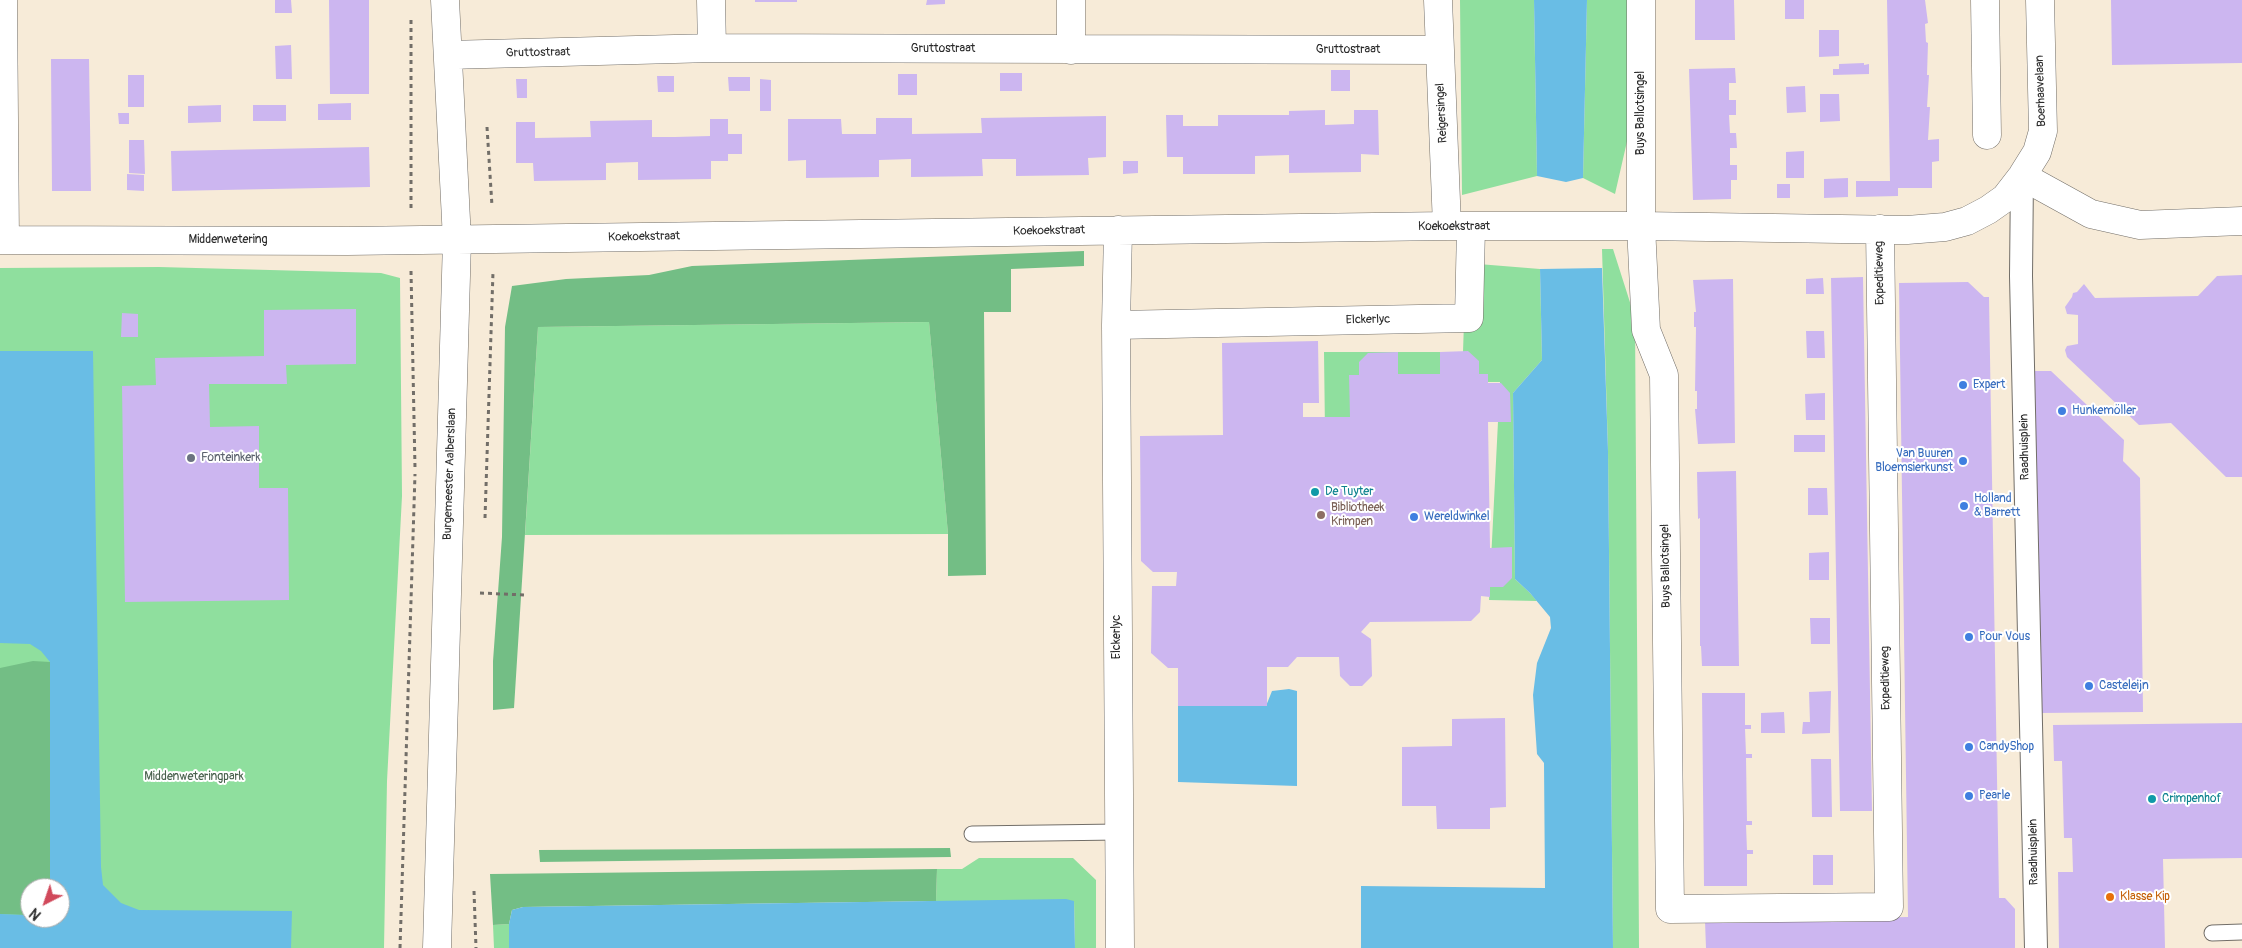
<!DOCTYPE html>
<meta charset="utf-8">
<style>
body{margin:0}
#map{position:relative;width:2242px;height:948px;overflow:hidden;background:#f7ebd8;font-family:Pangolin,sans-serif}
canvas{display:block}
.north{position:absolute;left:20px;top:878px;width:50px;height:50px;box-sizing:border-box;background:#fff;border:1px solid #aaa;border-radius:50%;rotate:221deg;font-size:14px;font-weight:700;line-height:20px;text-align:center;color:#2b2b2b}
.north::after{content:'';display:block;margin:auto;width:18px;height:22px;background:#d1495b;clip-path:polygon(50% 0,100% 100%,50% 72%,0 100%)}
</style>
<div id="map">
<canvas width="2242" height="948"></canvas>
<div class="north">N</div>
</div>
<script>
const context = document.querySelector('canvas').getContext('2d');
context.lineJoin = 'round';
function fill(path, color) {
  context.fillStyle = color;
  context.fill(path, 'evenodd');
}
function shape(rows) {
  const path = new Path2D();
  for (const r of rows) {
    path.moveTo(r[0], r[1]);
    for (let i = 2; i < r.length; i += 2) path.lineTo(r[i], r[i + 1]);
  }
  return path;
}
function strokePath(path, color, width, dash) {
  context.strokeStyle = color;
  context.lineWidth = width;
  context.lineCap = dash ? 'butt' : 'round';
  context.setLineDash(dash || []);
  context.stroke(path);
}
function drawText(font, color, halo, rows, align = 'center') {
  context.font = font + ' Pangolin,sans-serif';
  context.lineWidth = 4;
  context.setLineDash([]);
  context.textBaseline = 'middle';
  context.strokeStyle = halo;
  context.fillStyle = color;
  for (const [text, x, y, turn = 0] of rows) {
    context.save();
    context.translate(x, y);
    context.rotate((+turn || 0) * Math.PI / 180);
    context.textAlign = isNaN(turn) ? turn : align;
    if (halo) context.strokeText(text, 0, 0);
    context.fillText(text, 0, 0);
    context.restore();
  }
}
const green = shape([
 [1460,0,1534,0,1537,176,1462,195],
 [1587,0,1634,0,1636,102,1615,194,1583,178],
 [1602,249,1613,249,1635,318,1639,948,1613,948,1608,451],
 [1466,263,1540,269,1542,360,1513,393,1515,579,1530,593,1537,601,1489,600,1500,382,1359,382,1357,432,1325,432,1324,352,1463,352],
 [159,267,381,273,400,278,402,496,387,781,384,948,0,948,0,268],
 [30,888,60,888,60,918,30,918],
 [929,322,948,534,525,535,538,327],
 [979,858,1073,858,1096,880,1096,948,1075,948,1074,901,936,901,937,869,962,869],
 [509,924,509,948,494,948,493,925]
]);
const forest = shape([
 [1084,251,1084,266,1011,269,1011,312,984,312,986,575,948,576,948,534,929,322,538,327,514,708,493,710,493,661,502,537,505,327,512,286,566,279,649,275,692,266],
 [33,661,50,662,50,888,30,888,30,912,25,915,0,914,0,668],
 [950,848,951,857,540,862,539,850],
 [937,869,936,901,523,907,512,910,509,924,493,925,490,874]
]);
const water = shape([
 [1534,0,1587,0,1583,178,1566,182,1537,176],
 [1602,268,1608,451,1613,948,1361,948,1361,886,1545,888,1544,763,1537,754,1533,695,1537,663,1551,628,1550,617,1530,593,1515,579,1513,393,1542,360,1540,269],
 [0,351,93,351,101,867,103,885,121,903,139,910,292,911,291,948,0,948,0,914,25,915,30,912,30,918,60,918,60,888,50,888,50,662,41,651,30,644,0,643],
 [1289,689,1297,691,1297,786,1178,782,1178,706,1266,706,1272,691],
 [1066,899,1074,901,1075,948,509,948,509,924,512,910,523,907]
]);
const building = shape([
 [275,0,291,0,292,13,275,13],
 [329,0,369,0,369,94,330,94],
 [755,0,797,0,797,2,755,2],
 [927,0,945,0,945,4,926,5],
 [1695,0,1734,0,1735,40,1695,40],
 [1785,0,1804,0,1804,19,1785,19],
 [1887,0,1925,0,1928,23,1925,24,1926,42,1928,43,1927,75,1929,75,1927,107,1930,107,1928,140,1939,139,1939,161,1932,162,1932,188,1898,188,1898,196,1856,197,1856,181,1890,181],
 [2111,0,2242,0,2242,63,2112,65],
 [1819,30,1839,30,1839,56,1819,57],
 [291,45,292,79,276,79,275,46],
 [51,59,89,59,91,191,52,191],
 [1864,63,1864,65,1869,64,1869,74,1833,75,1833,69,1839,69,1839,64],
 [1735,68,1736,83,1729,83,1729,100,1736,100,1736,115,1729,115,1730,133,1736,133,1737,148,1730,148,1730,165,1737,165,1737,180,1731,180,1731,199,1693,200,1689,69],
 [1331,70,1350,70,1350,91,1331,91],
 [1000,73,1022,73,1022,91,1000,91],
 [898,74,917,74,917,95,898,95],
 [128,75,144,75,144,107,128,107],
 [657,76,674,76,674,92,658,92],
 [728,77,750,77,750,91,729,91],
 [516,79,527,79,527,98,517,98],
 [760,79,771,80,771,111,760,111],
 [1805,86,1806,112,1787,113,1786,87],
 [1820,94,1839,94,1840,121,1820,122],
 [351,103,351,120,318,120,318,104],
 [221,105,221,122,188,123,188,106],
 [253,105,286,105,286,121,253,121],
 [1325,110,1325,125,1354,124,1354,110,1378,110,1379,155,1361,154,1361,172,1289,173,1289,155,1255,156,1255,174,1183,174,1183,157,1167,157,1166,115,1183,115,1183,126,1218,126,1218,115,1289,115,1289,111],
 [118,113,129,113,129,124,119,124],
 [1106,116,1106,157,1088,158,1089,175,1016,176,1016,159,982,159,983,176,911,177,911,159,879,160,879,177,806,178,806,160,788,161,788,119,841,119,842,134,876,134,876,118,912,118,912,134,982,133,981,118],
 [710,119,728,119,728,134,742,134,742,154,728,154,728,161,711,161,711,179,638,180,638,162,606,163,606,180,534,181,533,163,516,163,516,122,535,122,535,138,591,137,590,121,652,120,652,137,675,137,710,136],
 [129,140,144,140,145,174,129,173],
 [369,147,370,187,172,191,171,151],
 [1804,151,1804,178,1786,178,1786,152],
 [1123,161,1138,161,1138,173,1123,174],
 [127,174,144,175,144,191,127,190],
 [1848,178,1848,197,1824,198,1824,179],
 [1777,184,1790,184,1790,198,1777,198],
 [2242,275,2242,477,2226,477,2171,423,2139,425,2067,357,2065,350,2067,346,2078,344,2078,315,2067,314,2065,307,2072,297,2073,293,2077,292,2084,284,2095,298,2198,296,2217,276],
 [1863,277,1872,811,1840,811,1831,278],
 [1823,278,1824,294,1806,294,1806,279],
 [1733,279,1735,443,1698,444,1695,409,1697,409,1697,391,1695,391,1696,327,1694,327,1694,312,1696,312,1693,280],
 [1968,282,1984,297,1989,297,1999,898,2005,898,2015,909,2015,948,1706,948,1705,921,1908,917,1899,283],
 [356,309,356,364,286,365,287,384,209,384,210,427,259,426,259,488,288,488,289,600,125,602,122,386,156,385,155,358,264,356,264,310],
 [122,313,138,314,138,337,121,337],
 [1806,331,1824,331,1825,358,1807,358],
 [1318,341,1319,403,1303,403,1303,417,1350,417,1349,375,1359,375,1359,362,1368,353,1398,352,1398,374,1440,374,1440,352,1468,351,1479,361,1479,374,1488,374,1488,383,1501,383,1510,393,1511,422,1488,422,1490,548,1512,547,1512,578,1503,587,1490,587,1490,597,1481,596,1480,612,1471,621,1370,622,1361,632,1371,639,1372,676,1362,686,1350,686,1340,676,1339,657,1297,657,1288,667,1267,667,1267,706,1178,706,1178,668,1168,668,1151,653,1152,586,1176,586,1177,572,1153,572,1141,561,1140,436,1223,435,1222,343],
 [2033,371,2051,371,2124,440,2123,461,2140,478,2143,712,2039,713],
 [1825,393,1825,420,1806,420,1805,394],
 [1794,435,1825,435,1825,452,1794,452],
 [1736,471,1739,666,1702,666,1701,646,1700,646,1700,518,1698,519,1697,472],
 [1808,488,1827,488,1828,515,1808,515],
 [1829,552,1829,580,1809,580,1809,553],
 [1810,618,1830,618,1830,644,1811,644],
 [1831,691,1830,733,1802,734,1803,722,1810,722,1809,692],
 [1702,693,1745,693,1745,725,1751,725,1751,729,1745,729,1746,754,1752,754,1752,758,1746,758,1747,821,1752,821,1752,825,1746,825,1747,850,1753,850,1753,854,1747,854,1747,886,1704,886],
 [1784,712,1785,733,1761,733,1761,713],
 [1505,718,1506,807,1490,808,1490,829,1437,829,1436,806,1402,806,1402,747,1452,746,1452,719],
 [2242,723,2242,858,2163,859,2165,948,2059,948,2058,872,2073,872,2072,838,2064,838,2062,761,2054,761,2053,725],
 [1811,759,1831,759,1832,817,1812,817],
 [1813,855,1833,855,1833,885,1813,885]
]);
const path = shape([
 [487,127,492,206],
 [411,208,411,17],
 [411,271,415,468],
 [485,518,493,272],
 [480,593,525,595],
 [474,891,476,948],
 [400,948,415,474]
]);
const service = shape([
 [972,834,1119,832],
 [2212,933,2242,932]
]);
const pedestrian = shape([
 [2022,176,2021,276,2036,948]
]);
const minor = shape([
 [3,0,5,240],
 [711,0,712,48],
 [1071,0,1071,50],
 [1438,0,1447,226],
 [1641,0,1641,226,1646,330,1664,375,1670,909,1889,907,1880,229],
 [1985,0,1987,135],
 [448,55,712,48,1439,50],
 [2022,176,2091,214,2140,225,2242,221],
 [0,240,348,241,1447,226,1641,226,1907,230,1945,227,1967,221,1988,210,2005,198,2022,176,2037,152,2043,131,2040,0],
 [1116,325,1118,230],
 [437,948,457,240,445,0],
 [1120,948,1116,325,1469,318,1471,227]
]);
const markers = [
 [1963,385,5,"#3f7fe0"],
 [2062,411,5,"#3f7fe0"],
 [191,458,5,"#6b7280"],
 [1963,461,5,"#3f7fe0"],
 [1315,492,5,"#0f9aa8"],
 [1964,506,5,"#3f7fe0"],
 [1321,515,5,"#8d6e63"],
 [1414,517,5,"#3f7fe0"],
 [1969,637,5,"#3f7fe0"],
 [2089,686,5,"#3f7fe0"],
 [1969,747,5,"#3f7fe0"],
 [1969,796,5,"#3f7fe0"],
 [2152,799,5,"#0f9aa8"],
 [2110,897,5,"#e8710a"]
];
const streetNames = [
 ["Gruttostraat",943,49],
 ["Gruttostraat",1348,50],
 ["Gruttostraat",538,53,-1],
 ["Boerhaavelaan",2041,91,-92],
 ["Reigersingel",1442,113,-93],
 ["Buys Ballotsingel",1641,113,-90],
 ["Koekoekstraat",1454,227],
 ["Koekoekstraat",1049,231,-1],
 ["Koekoekstraat",644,237,-1],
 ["Middenwetering",228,240],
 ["Expeditieweg",1880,273,-91],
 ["Elckerlyc",1368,320,-1],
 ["Raadhuisplein",2025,447,-91],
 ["Burgemeester Aalberslaan",450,474,-88],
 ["Buys Ballotsingel",1666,566,-91],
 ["Elckerlyc",1117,637,-90],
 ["Expeditieweg",1886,678,-91],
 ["Raadhuisplein",2034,852,-91]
];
const shopNames = [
 ["Expert",1973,385],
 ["Hunkemöller",2072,411],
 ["Van Buuren",1953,454,"right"],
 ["Bloemsierkunst",1953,468,"right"],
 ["Holland",1974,499],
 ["& Barrett",1974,513],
 ["Wereldwinkel",1424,517],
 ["Pour Vous",1979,637],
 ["Casteleijn",2099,686],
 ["CandyShop",1979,747],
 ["Pearle",1979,796]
];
const worshipNames = [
 ["Fonteinkerk",201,458]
];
const cultureNames = [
 ["De Tuyter",1325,492],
 ["Crimpenhof",2162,799]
];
const educationNames = [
 ["Bibliotheek",1331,508],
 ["Krimpen",1331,522]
];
const parkNames = [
 ["Middenweteringpark",194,777]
];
const foodNames = [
 ["Klasse Kip",2120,897]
];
fill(green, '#8fdf9e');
fill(forest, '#73be85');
fill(water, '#69bde5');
fill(building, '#ccb6f0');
strokePath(service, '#726e68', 17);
strokePath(pedestrian, '#726e68', 24);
strokePath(minor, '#726e68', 29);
strokePath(path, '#726e68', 3, [4, 4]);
strokePath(service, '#fff', 15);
strokePath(pedestrian, '#fff', 22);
strokePath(minor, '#fff', 28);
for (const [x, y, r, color] of markers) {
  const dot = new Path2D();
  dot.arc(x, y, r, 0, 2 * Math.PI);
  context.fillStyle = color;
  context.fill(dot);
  strokePath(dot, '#fff', 2);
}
drawText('12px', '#2b2b2b', '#fff', streetNames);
drawText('12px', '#366cbe', '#fff', shopNames, 'left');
drawText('12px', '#5b616d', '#fff', worshipNames, 'left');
drawText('12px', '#0d838f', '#fff', cultureNames, 'left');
drawText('12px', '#785e54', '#fff', educationNames, 'left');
drawText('12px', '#49614e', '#fff', parkNames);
drawText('12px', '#c56008', '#fff', foodNames, 'left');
</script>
